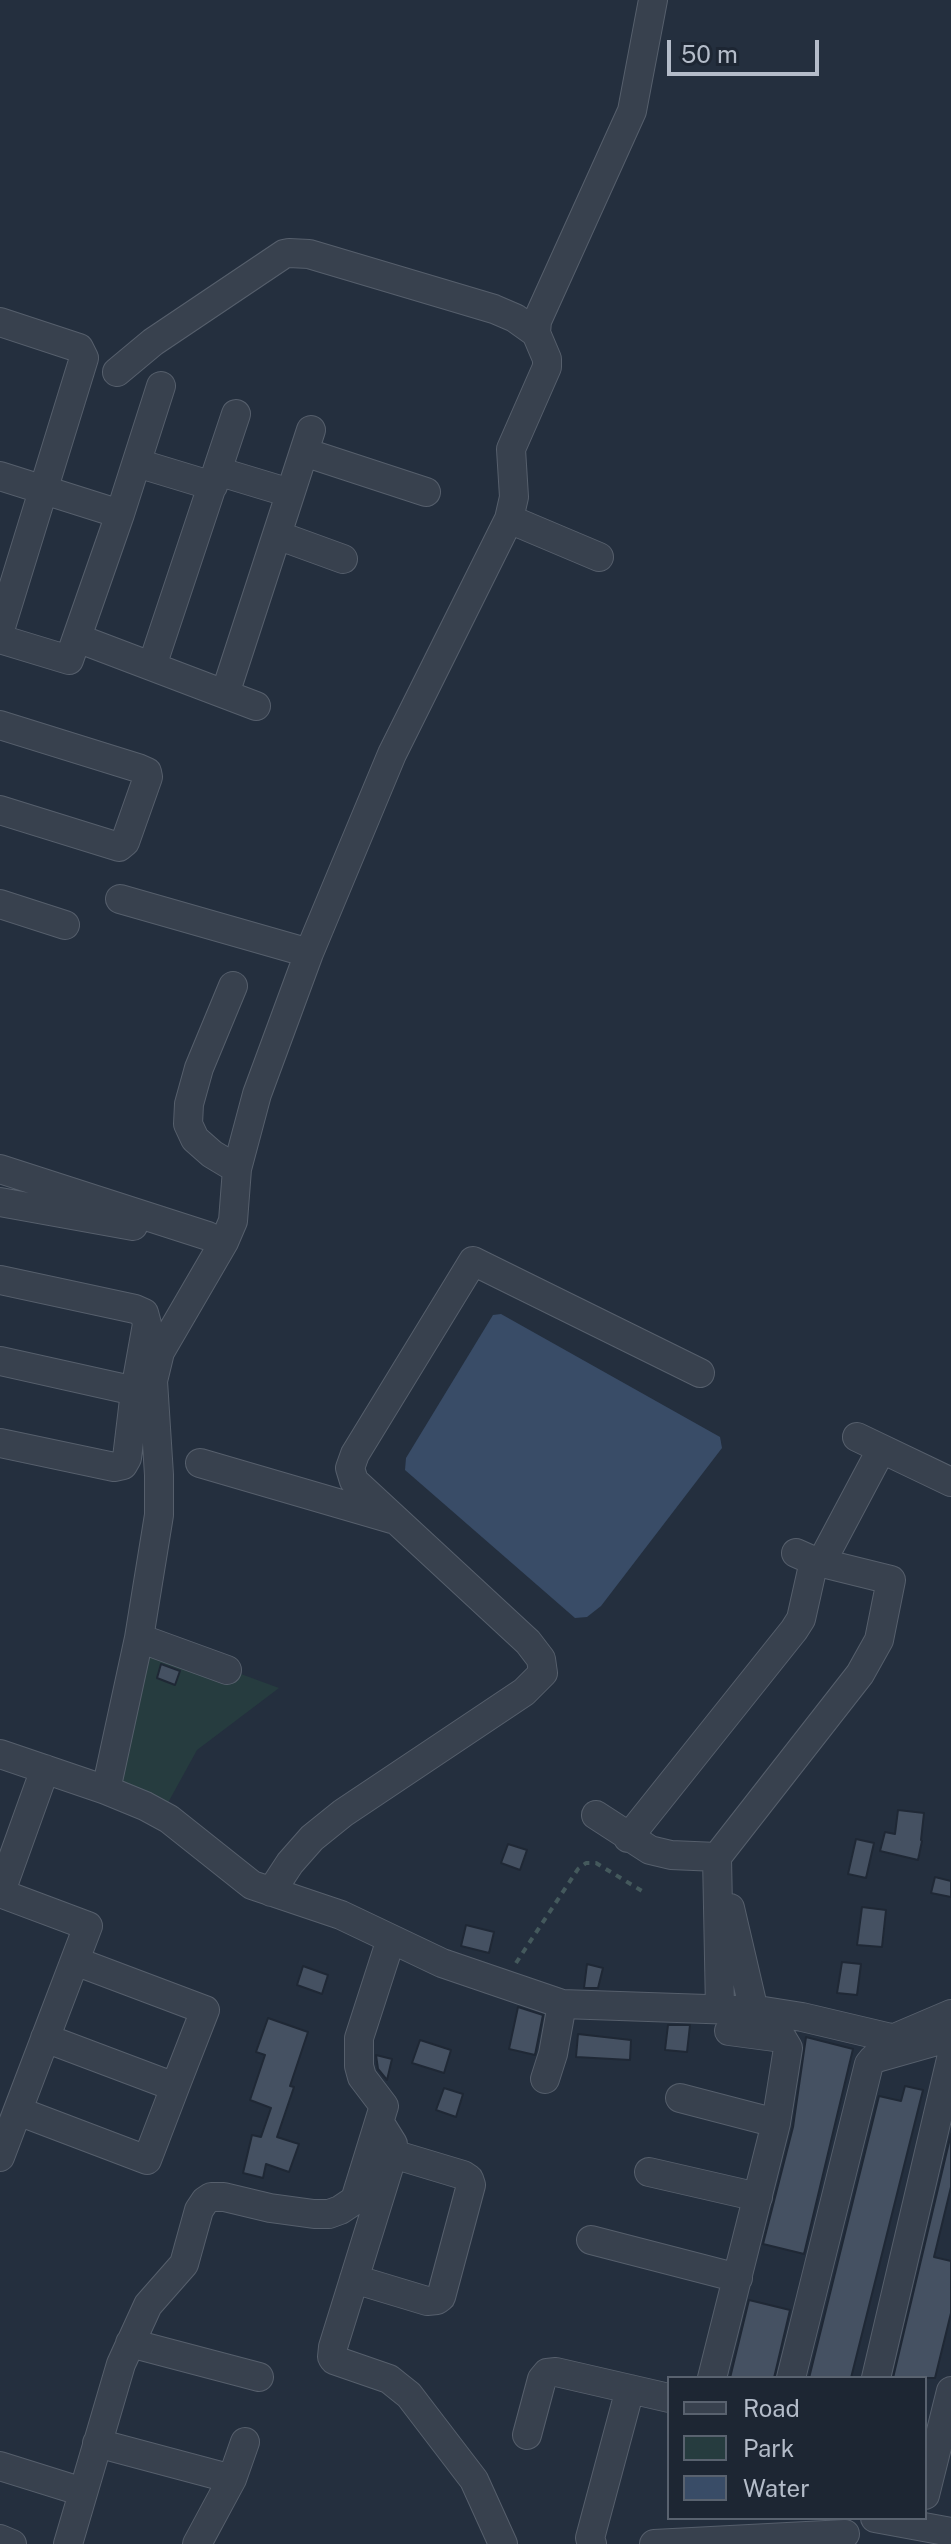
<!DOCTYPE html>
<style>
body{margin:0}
#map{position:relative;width:951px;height:2544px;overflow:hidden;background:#242f3e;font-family:"Public Sans",sans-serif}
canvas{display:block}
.legend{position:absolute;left:667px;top:2376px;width:260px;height:144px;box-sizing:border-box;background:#1d2633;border:2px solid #59626f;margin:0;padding:10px 14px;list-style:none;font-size:24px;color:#b4bcc9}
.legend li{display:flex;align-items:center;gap:16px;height:40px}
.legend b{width:40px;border:2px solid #59626f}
.scale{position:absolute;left:667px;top:40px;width:152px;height:36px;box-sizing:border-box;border:4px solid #b4bcc9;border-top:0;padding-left:10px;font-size:24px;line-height:28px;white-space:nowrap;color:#b4bcc9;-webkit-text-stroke:6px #1d2633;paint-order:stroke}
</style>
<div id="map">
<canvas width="951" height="2544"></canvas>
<ul class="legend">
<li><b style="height:10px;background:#38414e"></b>Road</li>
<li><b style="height:22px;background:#263c3f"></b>Park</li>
<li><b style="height:22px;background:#394c67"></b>Water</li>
</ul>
<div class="scale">50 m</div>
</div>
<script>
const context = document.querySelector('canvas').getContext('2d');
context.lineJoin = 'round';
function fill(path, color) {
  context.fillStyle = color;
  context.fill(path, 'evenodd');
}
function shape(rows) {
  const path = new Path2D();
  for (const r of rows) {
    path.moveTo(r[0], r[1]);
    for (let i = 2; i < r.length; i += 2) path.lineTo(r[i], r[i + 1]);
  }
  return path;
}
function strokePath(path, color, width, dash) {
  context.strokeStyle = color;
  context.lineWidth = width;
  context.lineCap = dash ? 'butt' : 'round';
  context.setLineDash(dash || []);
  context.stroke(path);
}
const green = shape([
 [135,1635,279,1688,197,1750,164,1810,103,1786]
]);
const water = shape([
 [501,1314,720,1437,722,1448,601,1606,587,1617,575,1618,405,1470,406,1458,493,1315]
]);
const building = shape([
 [161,1664,180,1671,175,1685,157,1678,161,1664],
 [898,1810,924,1813,921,1840,922,1841,918,1860,880,1851,885,1832,895,1834,898,1810],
 [856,1839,874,1843,866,1878,848,1874,856,1839],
 [508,1844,527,1850,520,1870,501,1863,508,1844],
 [935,1877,951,1881,951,1897,931,1893,935,1877],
 [862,1907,886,1910,882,1947,857,1945,862,1907],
 [466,1925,494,1932,489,1953,461,1946,466,1925],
 [842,1962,861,1964,857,1995,837,1993,842,1962],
 [587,1964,603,1968,598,1988,584,1988,587,1964],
 [303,1966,328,1975,322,1994,297,1985,303,1966],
 [518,2007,543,2015,535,2055,509,2049,518,2007],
 [268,2018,308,2032,290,2086,294,2087,277,2137,299,2144,289,2172,266,2164,263,2178,243,2173,252,2135,261,2137,271,2108,250,2100,265,2055,256,2052,268,2018],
 [668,2025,690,2025,687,2052,665,2050,668,2025],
 [578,2034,631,2040,630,2060,576,2057,578,2034],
 [806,2037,853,2049,804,2254,763,2244,793,2127,806,2037],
 [420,2040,451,2050,444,2073,412,2063,420,2040],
 [376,2055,392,2059,387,2080,378,2069,376,2055],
 [905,2086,923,2090,851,2378,809,2378,879,2096,901,2101,905,2086],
 [444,2088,463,2094,456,2117,436,2110,444,2088],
 [951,2134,951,2187,934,2257,951,2261,951,2313,935,2378,893,2378,951,2134],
 [749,2300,790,2310,774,2378,730,2378,749,2300]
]);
const path = shape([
 [516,1963,578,1869,586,1863,596,1863,642,1891]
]);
const minor = shape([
 [0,322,79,348,84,358,0,630],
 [117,372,153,342,284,254,289,253,309,254,494,309,515,318,536,333],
 [304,452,426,492],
 [137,463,213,486],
 [217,471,290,493],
 [0,476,120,514],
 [509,519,599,557],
 [277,535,343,559],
 [77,638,256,706],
 [0,639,69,660,120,514,161,386],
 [152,666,236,414],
 [225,694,311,430],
 [0,725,138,768,147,772,148,777,125,842,119,847,0,810],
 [120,899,309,953],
 [0,904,65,925],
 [233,986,199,1068,189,1104,188,1124,195,1139,212,1154,237,1169],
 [0,1169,208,1236],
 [0,1202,133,1226],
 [0,1280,135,1309,144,1313,147,1324,135,1391,127,1458,123,1465,114,1467,0,1443],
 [0,1361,135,1391],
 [857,1437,951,1482],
 [200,1463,392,1519],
 [821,1563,881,1450],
 [139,1638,227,1670],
 [0,1754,106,1790,145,1806,169,1819,252,1885,341,1915,442,1963,562,2004,764,2011,802,2017,891,2038,897,2037,951,2014],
 [106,1790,139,1638,159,1515,159,1475,153,1381,160,1352,224,1242,233,1221,237,1169,257,1094,309,953,392,754,509,519,514,497,511,449,547,367,547,359,536,333,537,321,632,111,653,0],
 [596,1815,650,1850,671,1855,717,1857],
 [628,1838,794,1630,801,1619,814,1561],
 [271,1892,290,1863,312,1838,343,1813,524,1692,543,1673,541,1659,528,1642,354,1481,350,1468,355,1454,473,1261,700,1373],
 [0,1894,45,1769],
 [730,1908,754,2011],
 [720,2009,717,1857,860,1674,879,1640,891,1580,814,1561,796,1553],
 [45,2038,175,2087],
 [545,2079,553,2054,562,2004],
 [680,2098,776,2123],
 [18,2111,147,2160,175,2087,205,2010,75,1961],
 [380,2123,393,2144,393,2154,333,2347,332,2357,334,2360,389,2379,409,2395,474,2480,503,2544],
 [0,2157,88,1926,0,1893],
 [649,2172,758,2197],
 [591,2240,738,2278],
 [354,2279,427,2301,437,2300,441,2297,471,2185,469,2179,463,2175,393,2154],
 [130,2343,259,2377],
 [712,2378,776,2123,788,2048,782,2038,729,2031],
 [791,2378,869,2064,873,2059,951,2037],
 [876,2378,951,2059],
 [527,2435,542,2379,547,2373,556,2372,669,2398],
 [97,2443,232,2479],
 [0,2466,83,2492],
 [925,2495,951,2391],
 [875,2518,951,2532],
 [0,2539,12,2544],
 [68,2544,121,2364,148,2305,184,2264,199,2210,205,2201,211,2197,224,2197,270,2208,314,2214,329,2214,340,2210,355,2200,384,2106,362,2077,359,2066,359,2038,391,1939],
 [197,2544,232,2479,245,2442],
 [592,2544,590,2538,630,2389],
 [654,2544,845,2534]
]);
fill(green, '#263c3f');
fill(water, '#394c67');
fill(building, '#455162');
strokePath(building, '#1f2835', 2);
strokePath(minor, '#565f6c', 30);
strokePath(path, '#44595c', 4, [6, 6]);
strokePath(minor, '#38414e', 28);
</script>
